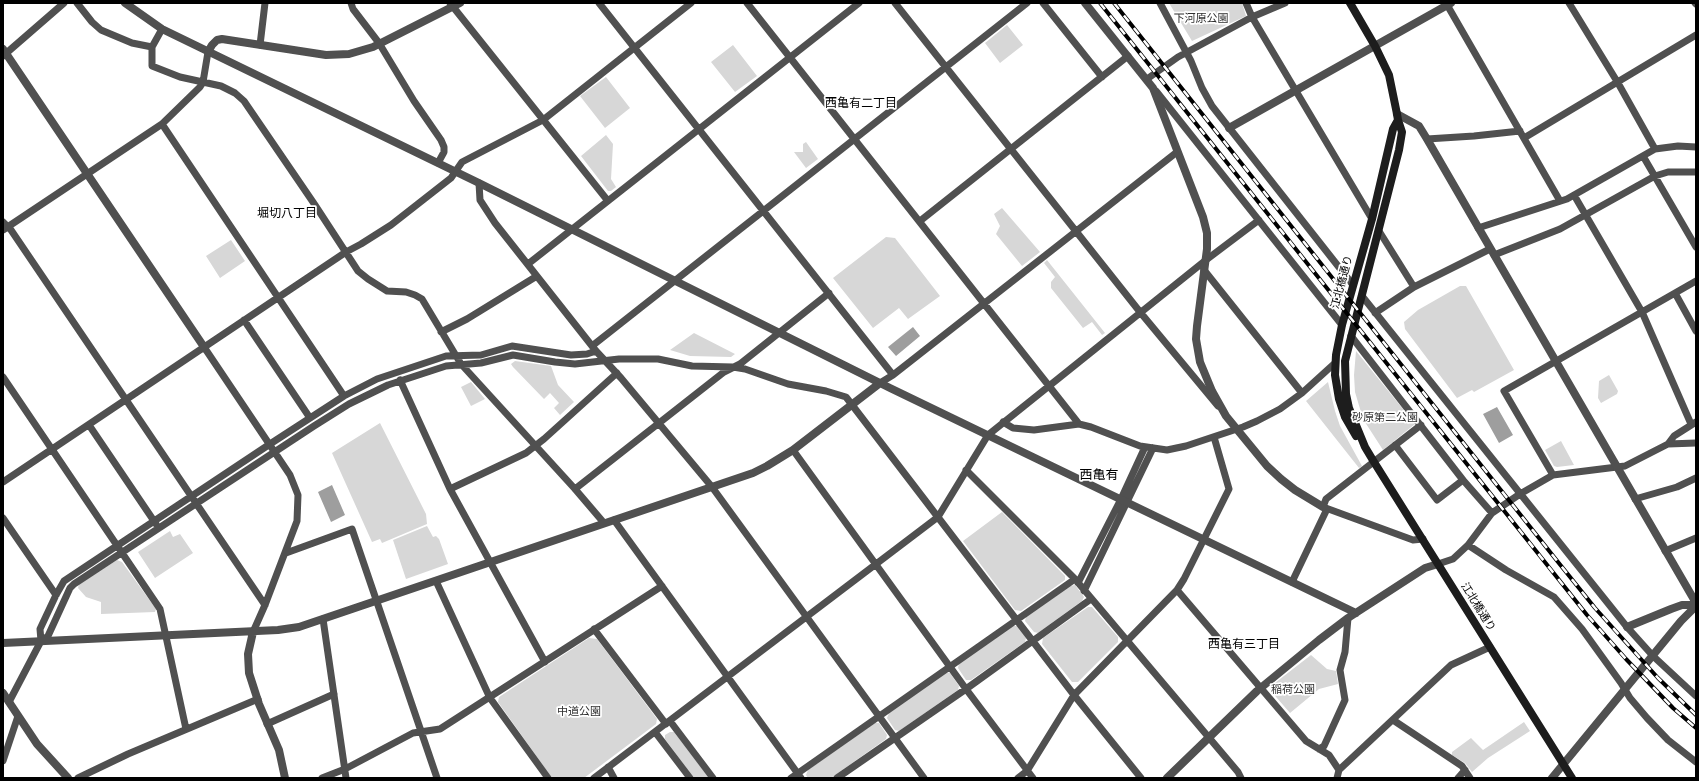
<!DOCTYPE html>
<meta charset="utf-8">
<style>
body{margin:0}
#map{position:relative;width:1699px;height:781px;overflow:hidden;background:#fff;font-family:Montserrat,sans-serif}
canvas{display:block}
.frame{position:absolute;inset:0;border:4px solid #000;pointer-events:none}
</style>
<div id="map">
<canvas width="1699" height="781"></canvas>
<div class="frame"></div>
</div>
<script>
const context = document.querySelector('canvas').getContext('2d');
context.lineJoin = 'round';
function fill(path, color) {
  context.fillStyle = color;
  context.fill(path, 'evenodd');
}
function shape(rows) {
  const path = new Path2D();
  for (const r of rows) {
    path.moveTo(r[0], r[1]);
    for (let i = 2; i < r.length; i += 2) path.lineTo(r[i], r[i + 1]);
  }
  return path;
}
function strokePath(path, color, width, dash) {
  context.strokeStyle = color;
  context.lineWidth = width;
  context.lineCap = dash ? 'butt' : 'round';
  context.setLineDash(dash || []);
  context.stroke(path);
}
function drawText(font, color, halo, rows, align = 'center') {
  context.font = font + ' Montserrat,"Noto Sans JP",sans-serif';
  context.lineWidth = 3.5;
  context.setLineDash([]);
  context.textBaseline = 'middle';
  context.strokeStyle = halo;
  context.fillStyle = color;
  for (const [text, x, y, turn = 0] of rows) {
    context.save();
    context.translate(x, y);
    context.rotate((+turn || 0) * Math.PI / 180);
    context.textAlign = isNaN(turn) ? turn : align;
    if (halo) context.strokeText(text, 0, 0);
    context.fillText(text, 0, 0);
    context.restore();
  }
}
const green = shape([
 [1169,3,1242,3,1246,16,1192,41],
 [1007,25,1023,45,1000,63,985,43],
 [733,45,757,76,735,92,711,62],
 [606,77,630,108,605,128,580,96],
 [606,135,613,144,611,179,616,187,611,191,608,191,581,156],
 [806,142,818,159,806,168,794,152,803,152,803,144],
 [1002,208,1040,252,1022,266,996,234,1000,226,994,214],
 [886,237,895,238,940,296,908,319,899,308,873,328,833,278],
 [231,240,245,261,220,278,206,256],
 [1047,260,1105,333,1102,335,1092,322,1083,328,1051,288,1051,282,1055,277,1044,263],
 [1460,286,1466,286,1514,370,1474,392,1472,390,1457,398,1405,329,1404,322,1418,310],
 [694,333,735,354,731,357,690,356,670,350],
 [1356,351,1415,424,1383,450,1363,419,1355,392,1354,375],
 [515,361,551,366,558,385,574,402,560,415,554,408,559,403,550,393,544,399,513,367,511,364],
 [1609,375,1618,391,1617,394,1601,403,1598,398,1599,381],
 [471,382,485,399,471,406,461,387],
 [1328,382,1335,411,1340,426,1362,466,1359,468,1306,401],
 [380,423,426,514,427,524,382,543,380,539,372,542,332,453],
 [1561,441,1574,465,1557,467,1554,466,1545,450],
 [1002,512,1065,576,1065,580,1021,611,1015,610,963,541],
 [427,526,433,537,436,536,439,539,448,564,406,579,393,540],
 [170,531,173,537,180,534,193,553,155,578,138,552],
 [117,560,122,562,156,609,155,612,101,614,101,602,86,597,78,588,79,584],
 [1075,585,1084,597,1082,601,1038,633,1034,632,1025,621,1026,616,1070,586],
 [1088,607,1092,607,1118,637,1118,642,1078,682,1072,682,1042,644,1043,638],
 [1012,626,1018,626,1026,638,1025,642,971,680,966,680,958,668,959,663],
 [589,638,597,639,657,719,656,724,584,778,552,778,498,702,499,697],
 [1311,655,1327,669,1336,671,1338,684,1319,689,1290,713,1270,690,1271,686],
 [946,672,950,673,959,686,958,690,899,731,895,730,887,718,889,713],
 [1524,722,1530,731,1488,758,1472,772,1465,763,1452,755,1452,752,1471,738,1483,750],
 [875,723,879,723,887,735,886,739,831,778,808,778,806,775,808,770],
 [670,732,674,732,709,778,694,778,665,739,665,735]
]);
const water = shape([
 [913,327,920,336,896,356,888,347],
 [1497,407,1513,435,1499,443,1483,414],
 [332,485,345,515,331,522,318,492]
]);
const minor = shape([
 [77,3,92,22,101,30,132,43,152,47,162,29],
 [351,3,353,9,379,43,414,101,441,140,444,147,444,152,438,163],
 [450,3,608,201],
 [599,3,893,375],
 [747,3,1079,424],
 [895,3,1140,312,1218,406],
 [1043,3,1102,77],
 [1160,3,1191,61,1202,88,1212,106,1353,285],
 [1246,3,1252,17,1372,219],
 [1446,3,1560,201],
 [1569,3,1618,83,1655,149],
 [1695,3,1696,4],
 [260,45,265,3],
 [152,47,152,66,180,77,221,86,235,93,244,101,315,205,358,271,368,279,387,291,406,292,415,295,422,299,461,364,575,489,604,523],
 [3,56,64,3],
 [1147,79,1178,57,1252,17,1285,3],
 [1156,91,1342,325],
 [162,124,344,396],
 [1524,138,1696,35],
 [1427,139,1474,136,1520,131],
 [1643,156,1696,247],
 [479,183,480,200,495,223,596,351,621,378,712,487,924,778],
 [1574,195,1642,312,1691,424],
 [920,221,1128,56],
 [3,222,11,230,265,605],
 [1478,228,1567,199,1655,149,1678,146,1696,147],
 [3,230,162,124,200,87,203,82,208,52],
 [1379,231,1414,287],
 [1494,255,1560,229,1655,176,1668,172,1696,172],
 [528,264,859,3],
 [1204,270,1302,393],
 [1675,293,1696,331],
 [1362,296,1627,627,1653,656,1696,696],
 [1375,313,1414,287,1490,249],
 [244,320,310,418],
 [441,332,467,319,537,276],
 [1351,336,1463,480,1492,513],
 [592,346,1027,3],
 [204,347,290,475,298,495,297,521,265,605,253,632],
 [3,377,160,609,186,729],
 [400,380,450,489,545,662],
 [880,383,893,375,1177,152],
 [1003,422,1013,428,1034,430,1079,424,1091,427,1140,446,1167,450,1186,446,1243,427,1257,421,1280,409,1302,393,1335,363],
 [89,425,156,524],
 [1421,425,1326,499,1323,507,1413,540,1423,539],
 [1668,444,1696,443],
 [1395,445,1437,500,1463,480],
 [793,450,966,689,1033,778],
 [966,470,1075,579,1238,772,1241,778],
 [1553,475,1504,391,1696,281],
 [3,482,346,252,361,244,391,225,451,178,462,162,543,120,691,3],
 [450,489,526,453,544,439,617,373],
 [575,489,724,372,740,364,829,293],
 [1635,499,1677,487,1696,478],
 [3,518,56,595],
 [614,520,801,778],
 [1468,545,1506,570,1554,597,1582,629,1621,683,1630,698,1647,718,1668,740,1696,762],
 [1665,551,1696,538],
 [286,553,352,529,437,778],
 [1438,564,1453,559,1468,545,1492,513,1520,494,1553,475,1625,466,1668,444,1674,436,1696,422],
 [436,581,490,698,548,778],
 [1292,582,1327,509],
 [1078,583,1121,499,1145,447],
 [1177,590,1306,741,1329,755,1339,770],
 [1084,591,1153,448],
 [323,619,346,778],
 [594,629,666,724],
 [41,641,40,629,56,595,64,581,270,444,344,396,377,379,446,356,481,355,512,346,571,355,587,354,596,351],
 [9,702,41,641,48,636,70,588,74,584,314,426,349,404,388,385,446,366,481,363,513,355,555,362,575,364,619,359,658,359,692,366,733,367,745,369,788,384,826,391,846,397,1074,695,1141,778],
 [1393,720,1462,766,1470,778],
 [670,721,713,778],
 [267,724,334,694],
 [655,732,690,778],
 [1319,749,1324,746,1345,700,1340,670,1345,652,1348,618],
 [3,761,18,716],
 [608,767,614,778],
 [78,778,128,754,258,699],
 [322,778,345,769,413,733,440,729,662,586],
 [594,778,938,517,988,435,1206,260,1259,220],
 [791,778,1075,579],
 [837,778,966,689,1091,599],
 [1018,778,1027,771,1074,695,1177,590,1184,579,1229,489,1214,437],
 [1337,778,1339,770,1451,665,1490,647],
 [1458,778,1465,770]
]);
const tertiary = shape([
 [125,3,162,29,479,183,890,388,1356,613],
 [1085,3,1153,88,1203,217,1207,233,1207,249,1197,326,1196,339,1200,362,1212,391,1226,416,1267,466,1281,479,1295,490,1323,507],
 [3,49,204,347],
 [208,52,212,45,217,40,222,39,326,55,349,54,373,47,460,3],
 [1397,114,1419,126,1427,139,1696,603],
 [1229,128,1451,3],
 [1627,627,1671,609,1682,605,1696,605],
 [253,632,248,654,249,673,259,704,279,750,285,778],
 [3,643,278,630,299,627,753,473,767,466,793,450,880,383],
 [3,693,37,744,68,778],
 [1167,778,1257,691,1319,640,1348,618,1425,568,1438,564],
 [1552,778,1681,621,1696,606]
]);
const secondary = shape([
 [1350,3,1375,46,1389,75,1397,114,1398,120,1393,129,1372,219,1342,325,1336,355,1335,375,1339,399,1345,417,1356,436],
 [1398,120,1402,132,1399,150,1345,361,1346,394,1349,408,1365,447,1374,462,1572,778]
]);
const rail = shape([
 [1100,3,1587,615,1626,659,1673,708,1696,728],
 [1114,3,1558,562,1595,608,1658,678,1696,715]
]);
const parkNames = [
 ["下河原公園",1201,19],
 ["砂原第二公園",1385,418],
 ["稲荷公園",1293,690],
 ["中道公園",579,712]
];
const streetNames = [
 ["江北橋通り",1342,282,-75],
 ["江北橋通り",1478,607,58]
];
const neighbourhoodNames = [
 ["西亀有二丁目",861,103],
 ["堀切八丁目",287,213],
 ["西亀有三丁目",1244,644]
];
const quarterNames = [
 ["西亀有",1099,475]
];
fill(green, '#d7d7d7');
fill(water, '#9e9e9e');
strokePath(minor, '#505050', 7);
strokePath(tertiary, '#505050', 8);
strokePath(secondary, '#1d1d1d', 8);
strokePath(rail, '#000', 4);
strokePath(rail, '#fff', 2.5, [8]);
drawText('11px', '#2e2e2e', '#fff', parkNames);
drawText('11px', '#000', '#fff', streetNames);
drawText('12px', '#000', '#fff', neighbourhoodNames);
drawText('13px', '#000', '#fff', quarterNames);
</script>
